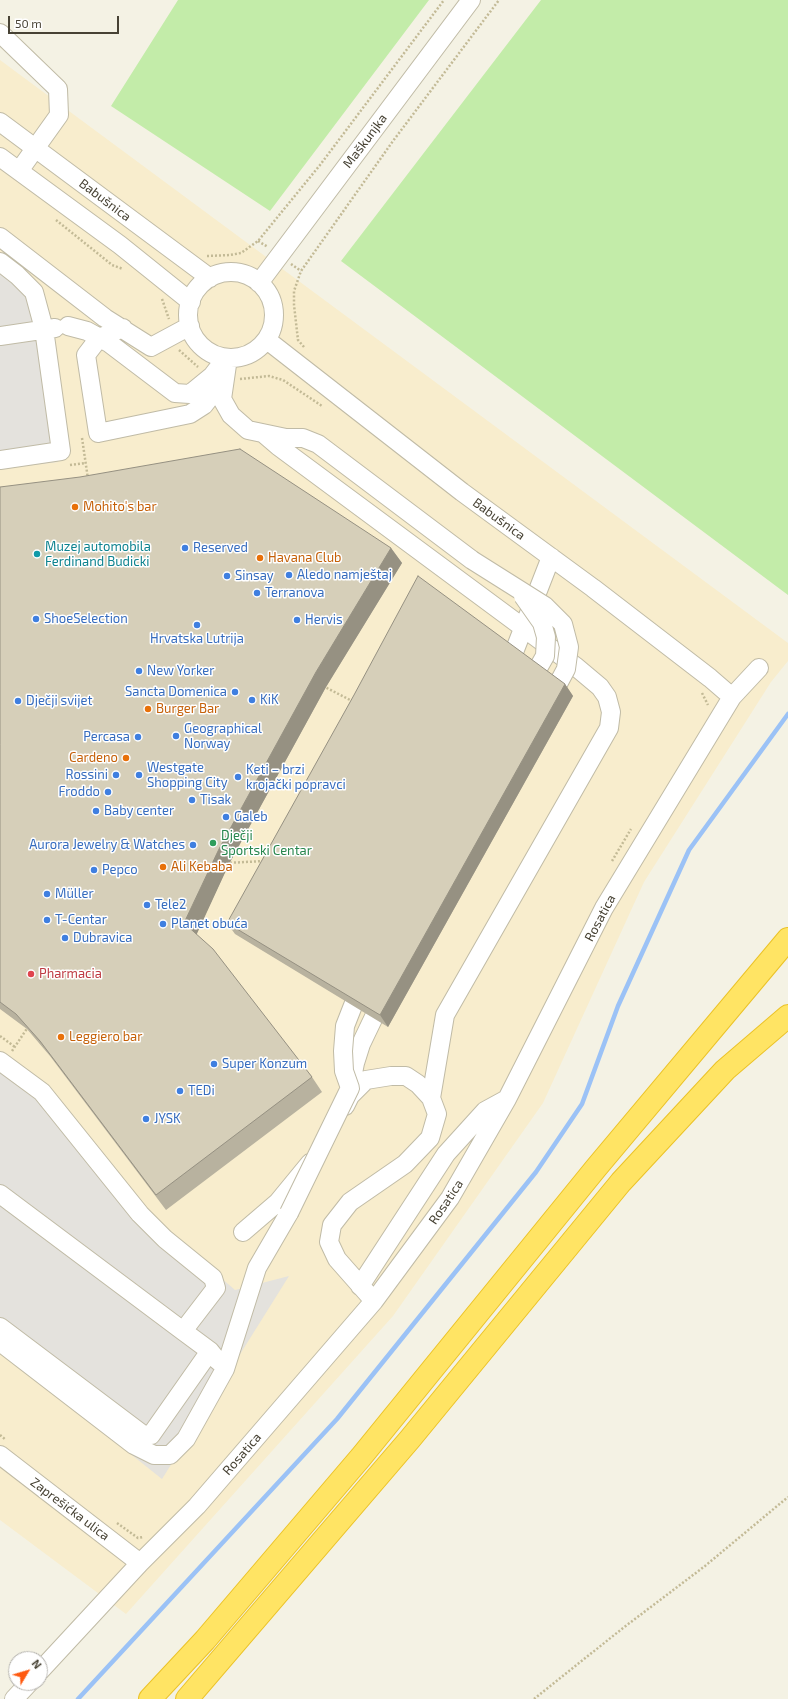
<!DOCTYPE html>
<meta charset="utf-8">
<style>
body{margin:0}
#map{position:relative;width:788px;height:1699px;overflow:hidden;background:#f4f2e4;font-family:"Exo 2",sans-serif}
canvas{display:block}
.north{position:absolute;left:8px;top:1651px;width:40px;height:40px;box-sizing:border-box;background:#fff;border:1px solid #b5b3ae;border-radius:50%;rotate:52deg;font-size:11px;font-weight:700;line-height:16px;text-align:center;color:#474234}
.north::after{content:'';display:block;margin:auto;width:14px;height:18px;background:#ff5a10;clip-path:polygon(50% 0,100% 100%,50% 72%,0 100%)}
.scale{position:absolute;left:8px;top:16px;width:111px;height:18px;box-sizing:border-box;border:2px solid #474234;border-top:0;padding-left:5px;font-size:12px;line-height:14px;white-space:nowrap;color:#474234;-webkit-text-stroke:3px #fff;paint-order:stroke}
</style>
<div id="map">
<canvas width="788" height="1699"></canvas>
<div class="north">N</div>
<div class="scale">50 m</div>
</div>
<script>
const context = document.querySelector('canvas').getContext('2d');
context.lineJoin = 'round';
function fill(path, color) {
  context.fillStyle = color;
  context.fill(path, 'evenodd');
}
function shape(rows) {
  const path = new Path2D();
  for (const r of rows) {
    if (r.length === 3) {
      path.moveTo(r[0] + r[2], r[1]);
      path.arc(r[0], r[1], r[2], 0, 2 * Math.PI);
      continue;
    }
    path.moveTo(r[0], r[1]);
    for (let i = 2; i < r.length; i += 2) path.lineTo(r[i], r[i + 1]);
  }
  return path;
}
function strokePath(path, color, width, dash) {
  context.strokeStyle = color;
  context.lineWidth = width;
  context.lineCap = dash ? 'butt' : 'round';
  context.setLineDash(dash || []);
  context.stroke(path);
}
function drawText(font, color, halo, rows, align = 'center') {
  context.font = font + ' "Exo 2",sans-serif';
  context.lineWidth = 3;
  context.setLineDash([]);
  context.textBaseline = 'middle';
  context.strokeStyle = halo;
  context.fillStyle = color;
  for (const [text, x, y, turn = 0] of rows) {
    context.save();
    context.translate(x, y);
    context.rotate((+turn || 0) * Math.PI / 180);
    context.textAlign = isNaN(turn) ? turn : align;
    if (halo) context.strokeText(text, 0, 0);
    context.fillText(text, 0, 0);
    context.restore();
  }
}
const commercial = shape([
 [0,60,788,643,788,661,771,682,644,882,543,1103,393,1316,126,1614,0,1520]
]);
const green = shape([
 [178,0,429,0,270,211,111,106],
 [541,0,788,0,788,595,341,261]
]);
const parking = shape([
 [0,255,29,276,58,462,0,469],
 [0,1054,149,1216,235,1290,289,1276,162,1479,0,1350]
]);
const stream = shape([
 [78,1699,337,1419,536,1172,582,1104,618,1006,689,850,788,714]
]);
const path = shape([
 [56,220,112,265,123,269],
 [258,241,268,247],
 [207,256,230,255,241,253,258,241,320,165,444,0],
 [291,264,301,271],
 [162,299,169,319],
 [304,347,298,340,294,305,294,291,301,271,393,141,499,0],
 [179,350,198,367],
 [240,379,269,376,283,380,322,406],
 [82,438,88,479],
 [70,465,85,463],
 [323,686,354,702],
 [702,693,708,705],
 [612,861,631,829],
 [226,863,265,861],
 [0,1036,15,1047],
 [12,1051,28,1027],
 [0,1435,6,1440],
 [117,1523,138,1538,143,1537],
 [534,1699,623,1628,705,1566,788,1497]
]);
const minor = shape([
 [0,33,58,89,59,115,19,171],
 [0,122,210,278],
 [0,157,120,245,191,302],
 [0,237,105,318,151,347,190,326],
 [0,262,17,275,34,292,44,329,61,451,0,460],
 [231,315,43],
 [259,283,471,0],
 [68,326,87,331,109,343,175,393,190,394,212,376,222,363],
 [123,328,99,338,86,355,98,433,190,414,204,405,224,379],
 [0,336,55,328],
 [267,340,462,492,593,588,710,678,732,697],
 [228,358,222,399,231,415,248,430,286,438,303,438,318,444,472,560],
 [264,434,278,446,575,666,600,687,607,697,611,712,609,728,445,1015,431,1098],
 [514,652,551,557],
 [0,1061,42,1092,140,1214,165,1239,213,1278,216,1288,183,1331],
 [350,1088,355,1063,361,1044,384,996],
 [345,1106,350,1096,366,1080,391,1076,406,1076,418,1084,431,1098,437,1114,430,1138,405,1164,350,1202,332,1225,329,1242,337,1259,374,1301],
 [0,1194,183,1331,210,1351,218,1361],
 [243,1232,278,1202,310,1163],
 [360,1286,446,1154,485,1111,507,1099],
 [0,1327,142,1434,151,1435,210,1351],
 [0,1342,134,1445,154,1455,170,1455,186,1439,225,1369,257,1268,289,1213],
 [0,1455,140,1563],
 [40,1671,140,1563,197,1506,374,1301,450,1198,507,1099,604,908,732,697,759,668],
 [14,1699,29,1683]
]);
const highway = shape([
 [150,1699,205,1640,361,1457,596,1168,788,939],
 [187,1699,410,1439,621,1182,725,1070,788,1016]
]);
const minorBridge = shape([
 [472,560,545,606,563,624,569,647,566,669,551,697],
 [523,596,542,623,546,637,545,656,529,684],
 [289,1213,350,1088,344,1071,343,1051,345,1026,354,1003]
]);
const wall = shape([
 [0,487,391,548,402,563,326,687,229,864,196,934,312,1077,322,1092,166,1210,50,1056,27,1029,0,1009],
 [565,684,573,696,388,1027,235,934,227,923]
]);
const shadedWall = shape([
 [391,548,402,563,326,687,229,864,195,938,184,923,219,849,316,672],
 [565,684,573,696,388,1027,380,1015]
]);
const building = shape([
 [240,449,391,548,316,672,219,849,184,923,213,949,312,1077,156,1195,40,1041,16,1014,0,1002,0,487,80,477,240,449],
 [418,576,565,684,380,1015,227,923,354,695,418,576]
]);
const markers = [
 [75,507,4,"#e8710a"],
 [185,548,4,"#3f7fe0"],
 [37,554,4,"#0f9aa8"],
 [260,558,4,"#e8710a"],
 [289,575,4,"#3f7fe0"],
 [227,576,4,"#3f7fe0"],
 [257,593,4,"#3f7fe0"],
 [36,619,4,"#3f7fe0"],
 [297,620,4,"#3f7fe0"],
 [197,625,4,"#3f7fe0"],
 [139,671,4,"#3f7fe0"],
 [235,692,4,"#3f7fe0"],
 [252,700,4,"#3f7fe0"],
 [18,701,4,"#3f7fe0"],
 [148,709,4,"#e8710a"],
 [176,736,4,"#3f7fe0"],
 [138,737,4,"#3f7fe0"],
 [126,758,4,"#e8710a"],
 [116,775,4,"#3f7fe0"],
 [139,775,4,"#3f7fe0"],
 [238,777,4,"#3f7fe0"],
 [108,792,4,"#3f7fe0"],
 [192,800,4,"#3f7fe0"],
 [96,811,4,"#3f7fe0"],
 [226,817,4,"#3f7fe0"],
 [213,843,4,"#2e9e5b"],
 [193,845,4,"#3f7fe0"],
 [163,867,4,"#e8710a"],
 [94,870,4,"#3f7fe0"],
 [47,894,4,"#3f7fe0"],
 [147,905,4,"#3f7fe0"],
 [47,920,4,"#3f7fe0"],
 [163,924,4,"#3f7fe0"],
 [65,938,4,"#3f7fe0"],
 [31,974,4,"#e0444e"],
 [61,1037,4,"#e8710a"],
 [214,1064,4,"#3f7fe0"],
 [180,1091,4,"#3f7fe0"],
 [146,1119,4,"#3f7fe0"]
];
const streetNames = [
 ["Maškunjka",365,141,-53],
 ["Babušnica",105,200,37],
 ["Babušnica",499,519,36],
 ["Rosatica",600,918,-62],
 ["Rosatica",446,1202,-56],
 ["Rosatica",242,1454,-49],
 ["Zaprešićka ulica",70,1509,37]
];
const foodNames = [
 ["Mohito's bar",83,507],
 ["Havana Club",268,558],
 ["Burger Bar",156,709],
 ["Cardeno",118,758,"right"],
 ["Ali Kebaba",171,867],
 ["Leggiero bar",69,1037]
];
const cultureNames = [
 ["Muzej automobila",45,547],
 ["Ferdinand Budicki",45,562]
];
const shopNames = [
 ["Reserved",193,548],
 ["Aledo namještaj",297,575],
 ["Sinsay",235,576],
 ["Terranova",265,593],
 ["ShoeSelection",44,619],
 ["Hervis",305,620],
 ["Hrvatska Lutrija",197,639,"center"],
 ["New Yorker",147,671],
 ["Sancta Domenica",227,692,"right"],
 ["KiK",260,700],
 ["Dječji svijet",26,701],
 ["Geographical",184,729],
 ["Norway",184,744],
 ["Percasa",130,737,"right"],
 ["Westgate",147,768],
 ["Shopping City",147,783],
 ["Keti – brzi",246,770],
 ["krojački popravci",246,785],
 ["Rossini",108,775,"right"],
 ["Froddo",100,792,"right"],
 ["Tisak",200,800],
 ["Baby center",104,811],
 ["Galeb",234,817],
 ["Aurora Jewelry & Watches",185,845,"right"],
 ["Pepco",102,870],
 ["Müller",55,894],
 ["Tele2",155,905],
 ["T-Centar",55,920],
 ["Planet obuća",171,924],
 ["Dubravica",73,938],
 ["Super Konzum",222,1064],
 ["TEDi",188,1091],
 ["JYSK",154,1119]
];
const leisureNames = [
 ["Dječji",221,836],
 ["Sportski Centar",221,851]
];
const healthNames = [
 ["Pharmacia",39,974]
];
fill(commercial, '#f8edcd');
fill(green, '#c3eca9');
fill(parking, '#e4e2dd');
strokePath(stream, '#9bc2f6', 4.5);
strokePath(minor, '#c0bba6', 20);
strokePath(highway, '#ebc227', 24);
strokePath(path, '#c3ba96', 2.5, [2, 2]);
strokePath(minor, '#fff', 18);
strokePath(highway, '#ffe464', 22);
strokePath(minorBridge, '#c0bba6', 20, []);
strokePath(minorBridge, '#fff', 18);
fill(wall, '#b8b29f');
fill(shadedWall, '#969182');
fill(building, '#d6cfb9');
strokePath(building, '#969182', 1);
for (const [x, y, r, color] of markers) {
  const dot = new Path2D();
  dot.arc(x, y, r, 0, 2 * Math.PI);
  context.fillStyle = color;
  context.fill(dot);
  strokePath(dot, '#fff', 1.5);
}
drawText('13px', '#474234', '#fff', streetNames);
drawText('13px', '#c56008', '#fff', foodNames, 'left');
drawText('13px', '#0d838f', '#fff', cultureNames, 'left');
drawText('13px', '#366cbe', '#fff', shopNames, 'left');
drawText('13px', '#27864d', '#fff', leisureNames, 'left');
drawText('13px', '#be3a42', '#fff', healthNames, 'left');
</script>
